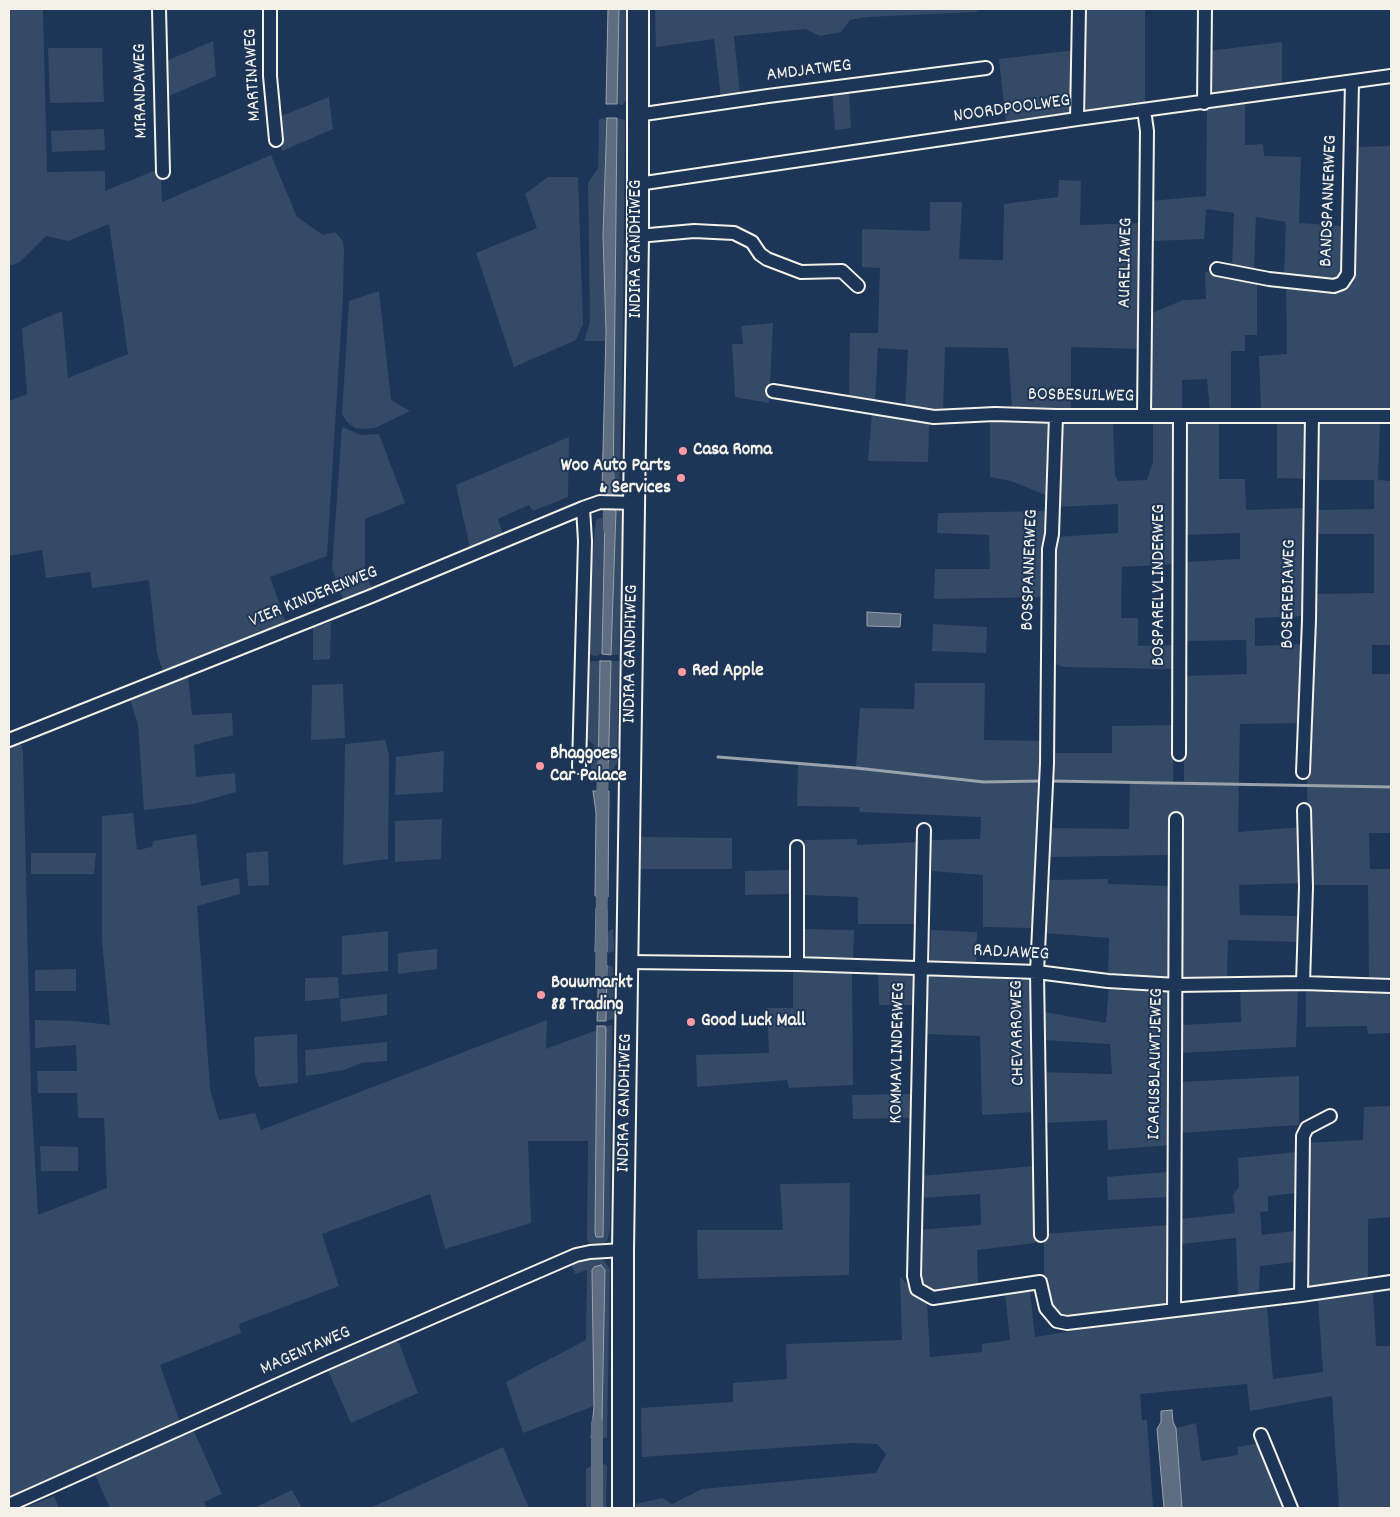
<!DOCTYPE html>
<style>
body{margin:0}
#map{position:relative;width:1400px;height:1517px;overflow:hidden;background:#1d3557;font-family:Dekko,sans-serif}
canvas{display:block}
.frame{position:absolute;inset:0;border:10px solid #f4f1e8;pointer-events:none}
</style>
<div id="map">
<canvas width="1400" height="1517"></canvas>
<div class="frame"></div>
</div>
<script>
const context = document.querySelector('canvas').getContext('2d');
context.lineJoin = 'round';
function fill(path, color) {
  context.fillStyle = color;
  context.fill(path, 'evenodd');
}
function shape(rows) {
  const path = new Path2D();
  for (const r of rows) {
    path.moveTo(r[0], r[1]);
    for (let i = 2; i < r.length; i += 2) path.lineTo(r[i], r[i + 1]);
  }
  return path;
}
function strokePath(path, color, width, dash) {
  context.strokeStyle = color;
  context.lineWidth = width;
  context.lineCap = dash ? 'butt' : 'round';
  context.setLineDash(dash || []);
  context.stroke(path);
}
function drawText(font, color, halo, rows, align = 'center') {
  context.font = font + ' Dekko,sans-serif';
  context.lineWidth = 4;
  context.setLineDash([]);
  context.textBaseline = 'middle';
  context.strokeStyle = halo;
  context.fillStyle = color;
  for (const [text, x, y, turn = 0] of rows) {
    context.save();
    context.translate(x, y);
    context.rotate((+turn || 0) * Math.PI / 180);
    context.textAlign = isNaN(turn) ? turn : align;
    if (halo) context.strokeText(text, 0, 0);
    context.fillText(text, 0, 0);
    context.restore();
  }
}
const green = shape([
 [9,9,43,9,47,172,105,171,105,191,161,168,162,202,271,155,297,217,323,235,335,232,343,241,344,250,343,297,327,556,270,577,286,623,163,671,157,653,149,580,92,588,90,572,46,578,42,550,9,556,9,401,27,394,22,328,62,311,68,378,128,354,109,224,68,241,46,236,20,262,9,266],
 [619,9,627,9,626,100,623,105,617,104],
 [655,9,982,9,976,12,867,17,850,20,841,32,820,36,805,29,734,36,740,95,721,98,714,39,656,47],
 [1082,9,1145,9,1145,104,1087,112,1081,110],
 [213,41,216,76,164,98,164,62],
 [1282,42,1282,86,1209,93,1208,51],
 [48,48,102,48,104,102,50,103],
 [1075,50,1071,114,1006,124,999,59],
 [849,88,851,128,835,130,832,90],
 [329,97,333,129,282,151,279,117],
 [1245,104,1245,145,1263,144,1264,156,1301,157,1299,223,1343,226,1343,270,1336,279,1284,274,1286,222,1256,217,1254,271,1232,267,1234,213,1206,209,1204,239,1151,241,1150,201,1206,196,1207,108],
 [607,118,603,235,606,341,584,341,590,321,588,183,598,168,599,119],
 [617,118,625,120,622,405,619,493,617,495,613,494],
 [104,129,105,150,52,152,51,131],
 [1391,146,1391,410,1261,410,1259,356,1287,354,1286,285,1342,289,1349,284,1353,276,1356,147],
 [548,177,578,177,583,324,576,340,514,367,476,253,537,228,525,194],
 [1059,180,1081,181,1080,225,1141,223,1139,349,1071,347,1071,409,1012,408,1008,348,945,347,943,412,932,413,905,408,908,350,878,348,875,402,849,397,850,333,878,333,880,268,862,267,862,229,930,231,930,202,962,202,959,259,1003,260,1004,204,1058,197],
 [1205,272,1257,282,1257,335,1245,335,1245,351,1231,351,1231,411,1210,411,1207,379,1182,380,1182,411,1157,409,1151,407,1149,400,1150,314,1183,300,1206,299],
 [379,291,391,400,410,411,375,428,365,429,355,428,347,422,342,414,349,301],
 [773,323,769,403,735,397,732,344,743,344,741,326],
 [872,412,929,423,928,462,868,461],
 [990,419,1052,421,1048,496,1011,481,990,477],
 [1065,419,1113,422,1115,475,1118,481,1147,480,1153,462,1153,421,1176,421,1175,564,1122,567,1121,618,1138,618,1138,646,1175,645,1175,669,1064,667,1052,663,1055,537,1118,533,1118,504,1057,507,1061,422],
 [1305,421,1308,425,1306,479,1277,478,1277,422],
 [1185,422,1219,422,1219,479,1245,479,1246,510,1306,508,1304,616,1255,618,1255,646,1304,644,1301,723,1240,724,1238,832,1302,827,1303,883,1239,885,1240,915,1301,916,1300,942,1228,940,1227,980,1180,980,1181,814,1173,814,1173,855,1047,857,1048,828,1129,829,1130,783,1052,781,1055,753,1112,753,1112,726,1174,725,1173,783,1184,783,1184,676,1247,674,1246,640,1184,641,1183,562,1240,559,1240,533,1185,535],
 [1323,422,1380,422,1378,480,1391,481,1391,645,1372,645,1372,674,1391,674,1391,833,1369,833,1370,869,1391,869,1391,982,1369,982,1368,885,1310,885,1307,785,1312,594,1374,593,1374,534,1313,534,1314,510,1374,509,1374,480,1316,480,1318,425],
 [342,427,361,435,379,434,405,503,365,519,365,569,371,587,343,599,332,568],
 [569,437,568,497,533,511,529,505,498,519,503,535,470,548,456,485],
 [616,511,622,511,624,515,619,655,611,655],
 [1048,511,1044,545,1044,597,934,599,935,569,990,569,989,535,937,533,938,513],
 [603,517,605,519,602,654,596,656,585,654,589,587,596,520],
 [331,622,330,659,313,660,313,628],
 [933,624,987,627,986,653,932,651],
 [593,661,600,661,598,780,595,781,590,777,594,745,589,741,584,727,586,664],
 [611,661,619,661,617,765,615,765,614,777,608,780],
 [188,676,192,715,232,713,233,735,194,745,196,777,235,773,236,792,194,804,144,810,138,725,130,699],
 [915,683,985,683,984,740,1041,741,1032,928,983,927,983,875,932,871,932,840,980,839,981,817,860,812,859,807,797,806,798,763,856,767,860,708,914,709],
 [343,684,345,738,311,740,312,685],
 [385,740,389,755,388,859,343,865,345,744],
 [20,742,23,751,31,1092,38,1215,107,1188,104,1118,78,1118,77,1093,38,1093,37,1071,77,1071,76,1045,35,1048,35,1020,75,1021,110,1025,102,942,102,816,133,813,137,850,152,847,153,841,196,834,201,886,239,878,240,894,197,906,210,1089,219,1120,255,1113,261,1130,547,1020,546,1049,597,1030,596,1237,605,1026,612,1025,610,1229,607,1241,603,1244,594,1244,589,1243,587,1239,588,1141,528,1141,531,1223,445,1249,430,1194,322,1234,339,1286,239,1324,241,1333,160,1365,180,1422,9,1499,9,746],
 [444,751,443,792,395,795,396,757],
 [442,819,441,859,395,862,395,821],
 [641,837,732,838,732,869,640,869],
 [857,839,857,845,918,842,917,924,858,924,858,897,805,895,805,840],
 [268,851,269,885,248,886,246,853],
 [31,853,96,853,94,874,31,874],
 [791,870,791,894,745,895,745,871],
 [1108,879,1108,884,1172,886,1172,980,1108,977,1109,938,1044,933,1046,880],
 [613,929,614,951,609,953,607,952,606,932],
 [802,929,854,930,853,962,801,961],
 [931,930,977,932,976,965,930,964],
 [388,931,388,971,342,975,342,936],
 [437,949,437,969,398,974,398,953],
 [607,965,613,967,614,1019,606,1021],
 [76,969,76,991,35,991,35,970],
 [793,970,852,971,853,1085,789,1088,787,1080,697,1087,696,1055,769,1053,767,1008,793,1008],
 [878,971,914,972,913,1005,879,1005],
 [924,973,1032,977,1034,1112,982,1115,980,1036,924,1034],
 [338,977,339,998,305,1001,305,978],
 [1109,985,1172,988,1171,1145,1108,1150,1107,1120,1043,1123,1042,1072,1112,1074,1110,1044,1044,1040,1044,1012,1106,1023],
 [1306,987,1391,990,1391,1033,1368,1034,1367,1026,1306,1027],
 [1240,988,1298,988,1296,1047,1180,1053,1180,1025,1241,1022],
 [387,994,387,1015,341,1022,340,999],
 [297,1034,298,1083,259,1087,255,1074,254,1037],
 [387,1042,387,1061,361,1063,344,1070,306,1076,305,1050],
 [1299,1076,1299,1125,1180,1133,1180,1082],
 [910,1094,910,1118,853,1119,852,1095],
 [1391,1106,1391,1217,1368,1219,1368,1281,1304,1289,1306,1143,1363,1140,1364,1107],
 [40,1146,78,1147,78,1171,41,1171],
 [1297,1152,1297,1193,1268,1196,1268,1211,1260,1212,1262,1235,1294,1231,1295,1262,1260,1266,1259,1293,1238,1296,1236,1238,1182,1244,1181,1219,1235,1213,1233,1195,1239,1187,1238,1158],
 [1035,1166,1035,1243,977,1250,978,1287,932,1294,920,1286,918,1230,981,1225,980,1194,921,1198,921,1176],
 [1167,1172,1168,1197,1108,1200,1107,1177],
 [850,1183,849,1275,698,1279,697,1230,783,1230,780,1184],
 [1168,1225,1168,1303,1162,1308,1067,1319,1057,1314,1050,1306,1044,1280,1044,1234],
 [590,1257,603,1259,610,1269,607,1438,601,1438,602,1420,594,1336,594,1406,523,1433,506,1382,586,1340,587,1270,575,1274,571,1264],
 [900,1277,927,1303,930,1357,982,1352,982,1344,1010,1340,1005,1293,1030,1290,1035,1337,1183,1314,1267,1308,1273,1379,1323,1372,1318,1300,1373,1292,1376,1346,1391,1346,1391,1508,1339,1508,1332,1396,1250,1411,1247,1384,1140,1394,1142,1420,1147,1420,1153,1508,636,1508,636,1504,662,1498,672,1504,702,1489,876,1473,886,1454,877,1444,852,1443,642,1457,641,1408,733,1402,733,1383,787,1379,786,1344,902,1340],
 [392,1340,399,1343,418,1393,351,1423,327,1368],
 [1196,1423,1201,1461,1238,1455,1237,1447,1261,1443,1286,1508,1182,1508,1176,1428],
 [193,1429,222,1494,204,1502,207,1508,110,1508,95,1474],
 [503,1447,529,1508,370,1508],
 [603,1464,607,1465,606,1508,601,1508,601,1466],
 [591,1466,593,1466,592,1508,586,1508,586,1469],
 [292,1490,302,1508,254,1508],
 [54,1496,59,1508,24,1508]
]);
const water = shape([
 [608,9,619,9,617,104,606,104,608,9],
 [607,118,617,118,613,494,603,493,602,488,606,332,603,235,607,118],
 [605,511,616,511,611,655,602,654,605,519,603,514,605,511],
 [867,612,901,614,900,627,867,626,867,612],
 [600,661,611,661,608,780,598,780,600,661],
 [593,791,609,791,608,897,595,896,596,813,593,791],
 [596,909,607,910,607,952,595,952,596,909],
 [599,965,607,965,606,1021,597,1021,599,965],
 [597,1026,605,1026,606,1029,603,1237,596,1237,595,1232,597,1026],
 [601,1265,605,1270,602,1420,601,1438,591,1438,594,1406,592,1270,594,1267,601,1265],
 [1172,1410,1173,1422,1176,1428,1182,1508,1164,1508,1157,1429,1161,1422,1161,1411,1172,1410],
 [592,1446,602,1447,600,1459,592,1459,592,1446],
 [593,1466,601,1466,601,1508,592,1508,593,1466]
]);
const stream = shape([
 [718,757,856,768,984,782,1040,781],
 [1052,781,1391,787]
]);
const canal = shape([
 [609,529,609,476],
 [602,806,603,764],
 [601,981,602,881],
 [597,1508,597,1423]
]);
const street = shape([
 [159,9,163,172],
 [270,9,270,76,276,140],
 [1204,103,1205,9],
 [1144,110,1147,131,1144,416],
 [637,115,768,96,986,68],
 [1077,119,1079,9],
 [638,184,1077,119,1391,76],
 [638,236,694,231,734,233,752,242,760,254,767,259,801,272,842,271,858,286],
 [1217,269,1269,279,1334,286,1342,283,1348,274,1352,82],
 [773,391,934,417,995,414,1056,416,1391,416],
 [9,740,369,597,583,508,600,502,634,503],
 [1179,754,1180,416],
 [579,767,585,541,583,508],
 [1303,772,1309,620,1312,416],
 [924,830,914,1276,917,1289,933,1298,1040,1282,1046,1308,1057,1321,1067,1323,1301,1295,1391,1282],
 [628,962,797,964,1037,972,1108,981,1177,985,1303,983,1391,986],
 [797,964,797,847],
 [1303,983,1306,887,1304,810],
 [1041,1235,1037,972,1047,763,1049,549,1052,534,1056,416],
 [1301,1295,1303,1136,1307,1128,1330,1116],
 [1174,1310,1176,819],
 [1261,1435,1291,1508],
 [9,1505,329,1362,576,1255,590,1252,623,1250]
]);
const primary = shape([
 [623,1508,623,1250,638,236,638,9]
]);
const markers = [
 [683,451,5,"#ff9aa2"],
 [681,478,5,"#ff9aa2"],
 [682,672,5,"#ff9aa2"],
 [540,766,5,"#ff9aa2"],
 [541,995,5,"#ff9aa2"],
 [691,1022,5,"#ff9aa2"]
];
const streetNames = [
 ["AMDJATWEG",809,72,-7],
 ["MARTINAWEG",254,75,-93],
 ["MIRANDAWEG",142,91,-91],
 ["NOORDPOOLWEG",1012,110,-8],
 ["BANDSPANNERWEG",1330,201,-88],
 ["INDIRA GANDHIWEG",637,249,-90],
 ["AURELIAWEG",1127,263,-89],
 ["BOSBESUILWEG",1081,397,1],
 ["BOSSPANNERWEG",1031,570,-88],
 ["BOSPARELVLINDERWEG",1160,585,-90],
 ["BOSEREBIAWEG",1290,594,-89],
 ["VIER KINDERENWEG",314,598,-22],
 ["INDIRA GANDHIWEG",632,654,-89],
 ["RADJAWEG",1011,954,3],
 ["CHEVARROWEG",1019,1033,-91],
 ["KOMMAVLINDERWEG",899,1053,-89],
 ["ICARUSBLAUWTJEWEG",1157,1064,-89],
 ["INDIRA GANDHIWEG",626,1103,-89],
 ["MAGENTAWEG",306,1352,-24]
];
const poiNames = [
 ["Casa Roma",693,451],
 ["Woo Auto Parts",671,467,"right"],
 ["& Services",671,489,"right"],
 ["Red Apple",692,672],
 ["Bhaggoes",550,755],
 ["Car Palace",550,777],
 ["Bouwmarkt",551,984],
 ["88 Trading",551,1006],
 ["Good Luck Mall",701,1022]
];
fill(green, '#354a67');
fill(water, '#5e6d82');
strokePath(water, '#9aa2ab', 1);
strokePath(stream, '#9aa2ab', 3);
strokePath(canal, '#5e6d82', 12);
strokePath(street, '#f4f1e8', 16);
strokePath(primary, '#f4f1e8', 24);
strokePath(street, '#1d3557', 12);
strokePath(primary, '#1d3557', 20);
for (const [x, y, r, color] of markers) {
  const dot = new Path2D();
  dot.arc(x, y, r, 0, 2 * Math.PI);
  context.fillStyle = color;
  context.fill(dot);
  strokePath(dot, '#1d3557', 2);
}
drawText('19px', '#f4f1e8', '#1d3557', streetNames);
drawText('bold 19px', '#f4f1e8', '#1d3557', poiNames, 'left');
</script>
